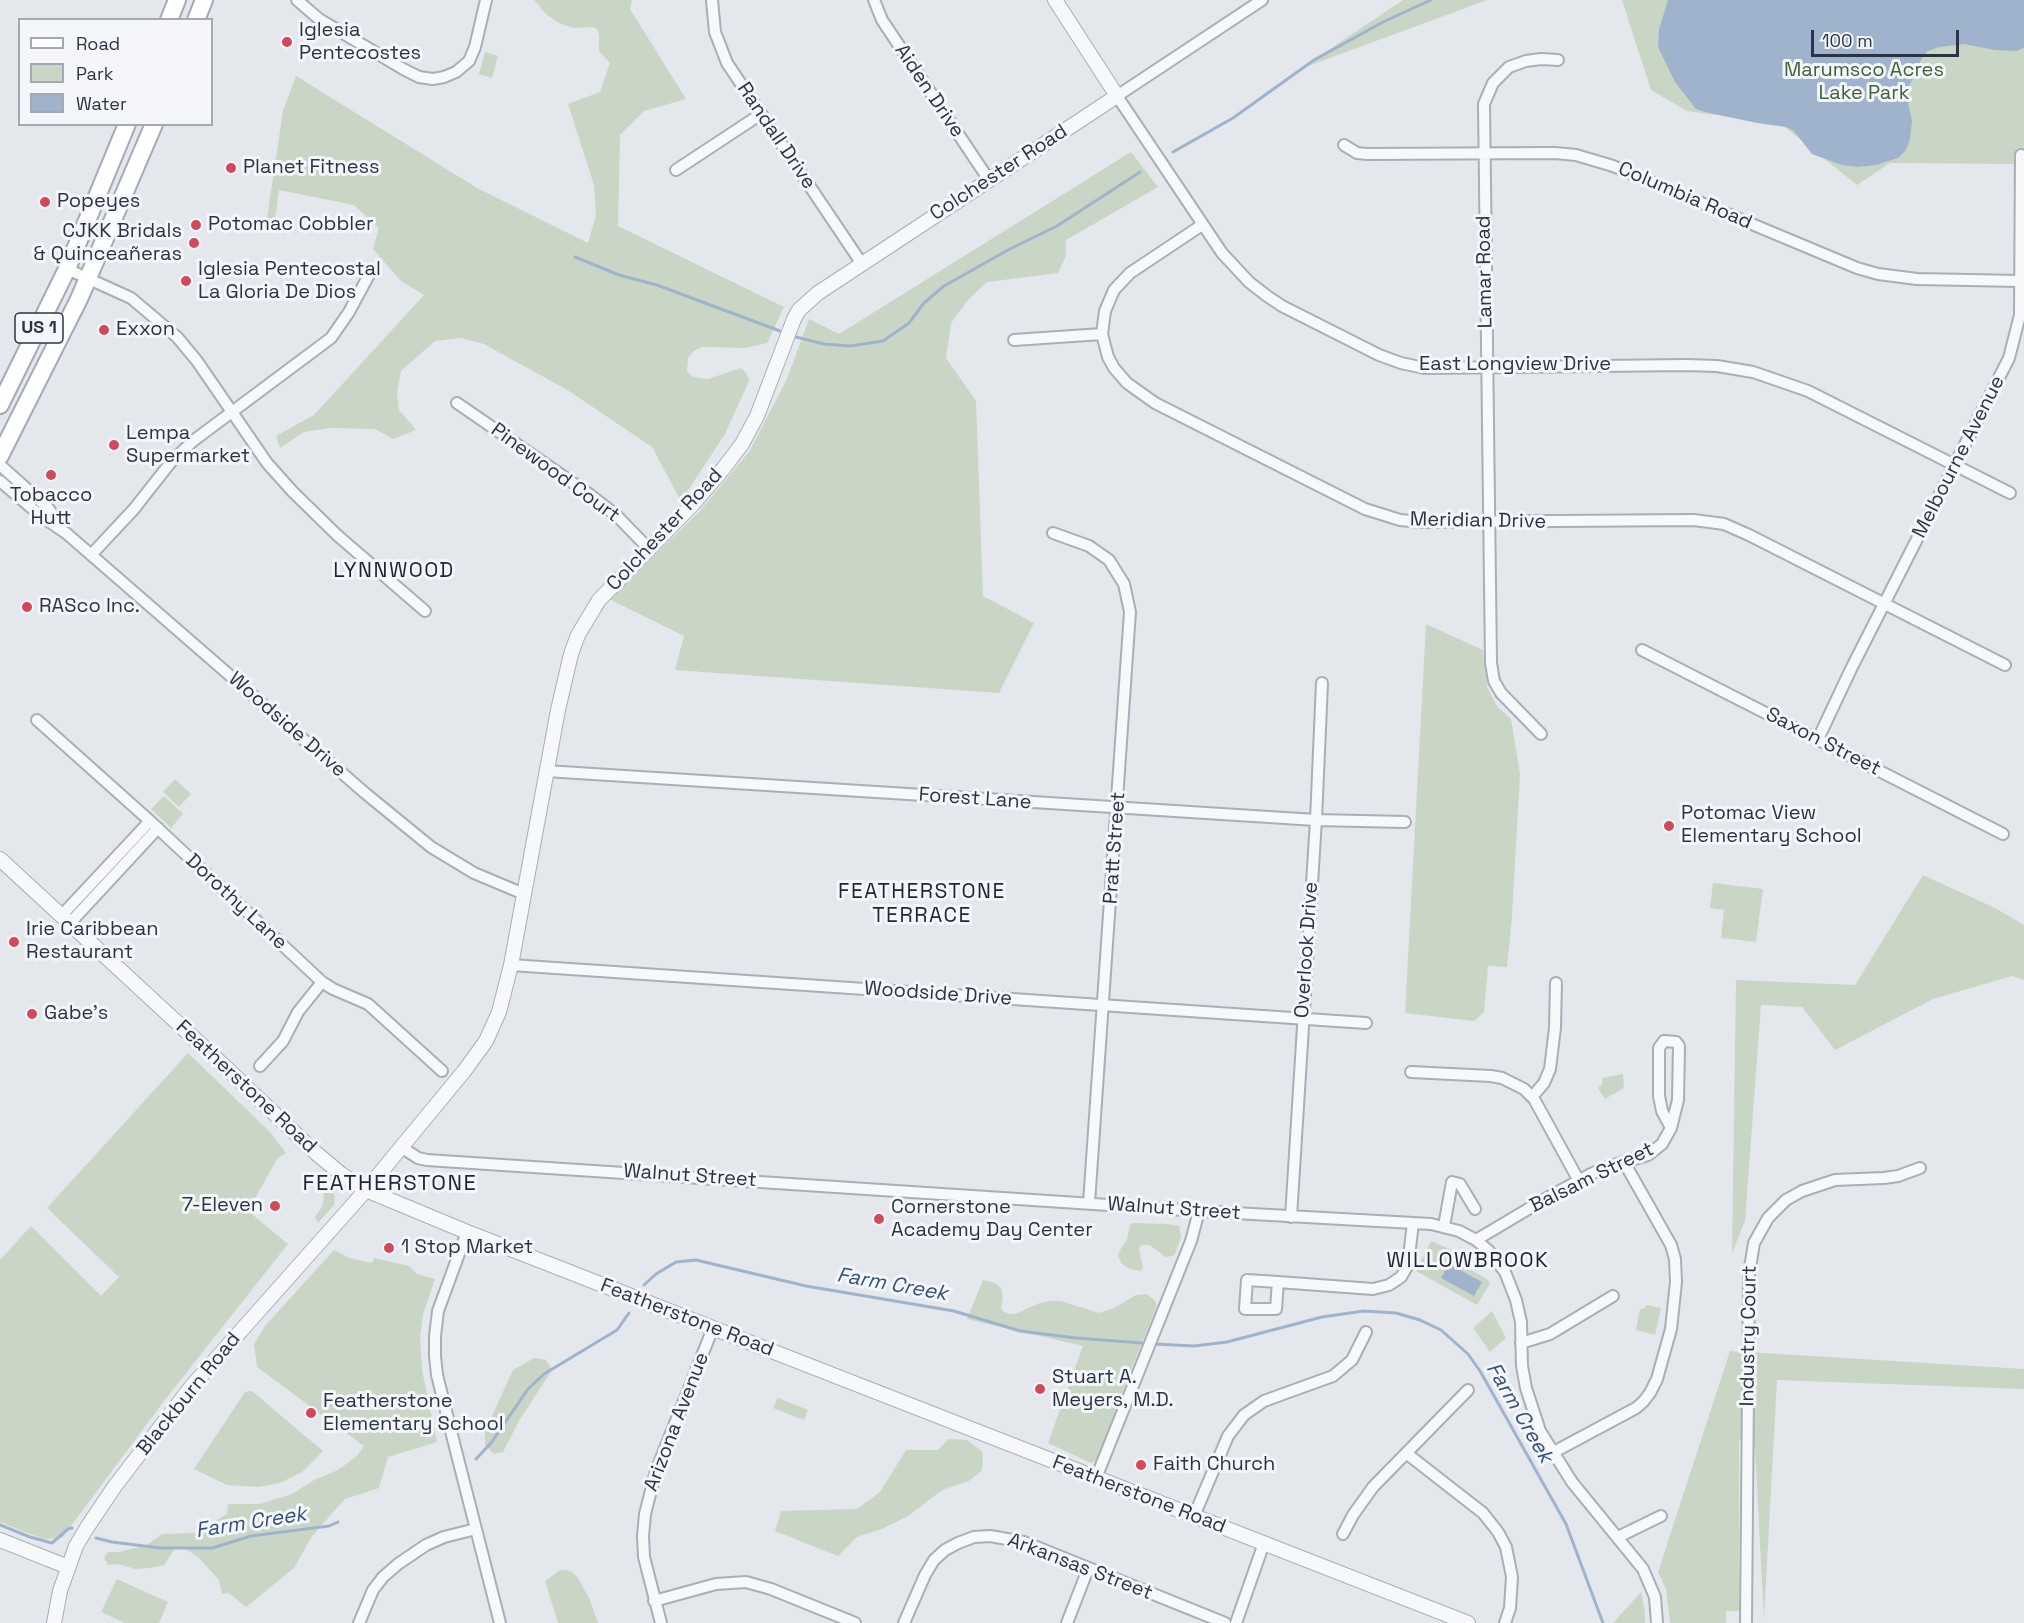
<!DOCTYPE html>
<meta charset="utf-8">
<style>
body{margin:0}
#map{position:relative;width:2024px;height:1623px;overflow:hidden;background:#e4e7ec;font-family:"Space Grotesk",sans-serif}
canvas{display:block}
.legend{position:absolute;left:18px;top:18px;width:195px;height:108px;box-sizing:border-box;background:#f4f6f9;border:2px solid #a4a8b1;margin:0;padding:8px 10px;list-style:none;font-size:18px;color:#2b3445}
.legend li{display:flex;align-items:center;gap:12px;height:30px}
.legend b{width:30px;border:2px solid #a4a8b1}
.scale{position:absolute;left:1811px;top:30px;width:148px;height:27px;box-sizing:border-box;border:3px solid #2b3445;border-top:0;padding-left:8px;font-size:18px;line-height:21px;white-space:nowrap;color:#2b3445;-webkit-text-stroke:4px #f4f6f9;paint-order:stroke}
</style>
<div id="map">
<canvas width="2024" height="1623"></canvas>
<ul class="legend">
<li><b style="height:8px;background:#fff"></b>Road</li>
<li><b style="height:16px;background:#c9d6c5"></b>Park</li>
<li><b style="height:16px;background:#9fb4cc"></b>Water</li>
</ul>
<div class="scale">100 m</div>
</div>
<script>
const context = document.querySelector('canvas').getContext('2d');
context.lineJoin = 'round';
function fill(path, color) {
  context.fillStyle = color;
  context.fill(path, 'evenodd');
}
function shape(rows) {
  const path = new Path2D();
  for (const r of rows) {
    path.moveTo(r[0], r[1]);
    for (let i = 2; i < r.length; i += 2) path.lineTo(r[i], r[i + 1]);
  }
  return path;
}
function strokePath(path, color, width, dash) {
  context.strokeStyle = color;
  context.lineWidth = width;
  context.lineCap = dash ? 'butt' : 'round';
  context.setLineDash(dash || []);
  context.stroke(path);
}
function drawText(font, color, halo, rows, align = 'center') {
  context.font = font + ' "Space Grotesk",sans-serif';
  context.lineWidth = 6;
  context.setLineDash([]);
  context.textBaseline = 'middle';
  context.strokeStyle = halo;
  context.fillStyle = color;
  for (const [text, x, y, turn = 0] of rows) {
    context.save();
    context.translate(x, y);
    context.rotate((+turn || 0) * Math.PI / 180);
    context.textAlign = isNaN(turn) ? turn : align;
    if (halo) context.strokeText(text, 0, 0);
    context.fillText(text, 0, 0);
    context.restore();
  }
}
const green = shape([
 [534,0,632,0,630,9,686,99,644,111,620,135,618,226,784,307,767,343,745,348,702,347,694,351,688,358,687,371,693,377,708,379,741,368,747,374,749,381,725,434,681,501,652,447,569,391,484,344,460,338,435,341,401,371,397,393,399,410,416,430,393,439,375,429,330,428,304,432,280,448,276,436,314,415,424,295,401,281,373,249,379,228,354,205,279,190,275,219,267,218,283,111,296,76,477,188,588,243,596,215,594,185,568,104,600,92,610,63,599,51,599,35,597,29,593,27,573,28,559,23,547,15],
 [1403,0,1487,0,1300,69],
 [1622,0,2024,0,2024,164,1890,163,1857,185,1781,124,1687,111,1651,90],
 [485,52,498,56,492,78,479,74],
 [1131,152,1158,187,1066,240,1066,256,1058,273,987,282,968,300,951,323,946,358,976,401,983,596,1034,623,999,693,675,670,684,636,609,599,699,512,749,452,787,379,809,319,839,334],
 [1426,624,1483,650,1487,687,1497,706,1511,719,1520,774,1512,916,1507,967,1488,966,1484,1012,1474,1021,1405,1013],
 [175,779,191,794,179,807,163,792],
 [164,796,183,814,171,828,151,809],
 [1923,875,1997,909,2024,925,2024,980,2012,976,1933,999,1835,1050,1802,1007,1761,1005,1745,1221,1732,1253,1736,980,1855,985],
 [1713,883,1763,889,1756,942,1721,938,1724,910,1710,908],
 [188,1053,270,1132,286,1153,277,1159,248,1211,288,1244,164,1401,62,1538,43,1539,0,1522,0,1260,31,1226,101,1296,119,1277,47,1208],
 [1623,1074,1624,1088,1605,1099,1598,1088,1602,1084,1602,1078],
 [310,1174,330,1189,335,1196,334,1205,318,1223,315,1217,323,1205,324,1193,310,1180],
 [1133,1223,1167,1224,1179,1226,1181,1237,1175,1254,1173,1256,1165,1257,1150,1245,1143,1245,1140,1246,1139,1250,1143,1267,1141,1271,1130,1269,1122,1264,1118,1256,1119,1252,1127,1239,1130,1225],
 [1431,1241,1459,1253,1455,1261,1487,1279,1490,1283,1477,1305,1416,1271],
 [334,1250,349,1258,372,1263,374,1258,409,1266,417,1274,435,1279,423,1314,420,1337,422,1370,437,1442,388,1457,379,1488,345,1499,312,1536,294,1568,246,1607,229,1593,222,1594,219,1580,199,1558,189,1551,176,1547,164,1565,149,1568,135,1569,119,1564,108,1565,104,1558,108,1552,119,1552,147,1545,162,1534,196,1533,227,1514,228,1504,260,1504,292,1494,314,1480,338,1470,357,1456,364,1446,257,1367,254,1344,265,1326],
 [983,1280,995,1283,1001,1288,1003,1299,1001,1307,1003,1311,1009,1314,1015,1314,1040,1303,1050,1301,1061,1301,1099,1313,1114,1308,1136,1295,1147,1294,1155,1301,1157,1306,1126,1382,1104,1444,1096,1460,1091,1463,1048,1443,1083,1346,967,1319],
 [1646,1305,1661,1308,1655,1335,1636,1330,1640,1309,1645,1308],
 [1492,1311,1506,1338,1490,1352,1473,1328],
 [1730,1351,2024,1369,2024,1389,1777,1380,1764,1619,1755,1448,1739,1439,1739,1611,1726,1611,1726,1623,1670,1623,1666,1589,1658,1572],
 [534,1358,546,1360,552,1370,519,1421,503,1452,494,1454,485,1445,485,1431,513,1370],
 [252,1391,323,1451,302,1472,280,1483,258,1487,227,1485,194,1469,245,1392],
 [778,1398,808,1410,804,1420,773,1408],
 [948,1439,967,1440,983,1452,982,1470,969,1481,942,1490,908,1516,882,1529,857,1537,838,1556,775,1531,781,1511,857,1509,880,1492,906,1450,938,1450],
 [560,1570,571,1571,578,1578,590,1600,598,1623,558,1623,545,1581],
 [117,1579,168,1602,159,1623,125,1623,101,1612],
 [1641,1592,1645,1612,1645,1623,1613,1623]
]);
const water = shape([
 [1668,0,2024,0,2024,48,2016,51,1995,50,1964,44,1939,47,1928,51,1923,56,1906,93,1912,121,1910,139,1906,150,1898,158,1876,165,1858,167,1842,165,1812,154,1794,131,1786,127,1757,123,1705,112,1696,109,1675,82,1658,47,1659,29],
 [1449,1264,1482,1282,1474,1296,1441,1278]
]);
const stream = shape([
 [1173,152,1233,118,1314,60,1383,22,1431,0],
 [575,257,619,275,657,285,780,331],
 [796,337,824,344,850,346,883,341,909,323,924,303,944,286,1008,250,1057,226,1140,172],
 [644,1285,656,1274,676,1262,696,1260,806,1286,954,1311,1020,1331,1076,1338,1142,1343],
 [1155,1344,1194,1346,1227,1342,1322,1317,1364,1311,1396,1313,1420,1320,1441,1330,1468,1354,1480,1371,1566,1524,1603,1623],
 [476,1459,491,1443,528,1389,544,1374,617,1330,629,1313],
 [0,1525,30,1537,52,1543,68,1529,72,1528],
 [96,1538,112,1542,160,1548,212,1548,251,1536,329,1526,338,1522]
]);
const minor = shape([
 [297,0,319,19,405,70,419,77,433,79,444,77,456,72,469,61,475,47,486,0],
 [712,0,715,32,727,63,862,264],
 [874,0,882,20,989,180],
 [1262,0,1117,96,1222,253,1249,282,1267,296,1282,306,1379,355,1401,363,1424,368,1686,365,1717,366,1753,372,1808,391,2010,493],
 [1344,145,1357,153,1367,154,1555,153,1576,155,1613,166,1857,268,1878,274,1917,279,2020,281],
 [676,170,761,114],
 [1202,225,1130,273,1114,290,1105,311,1102,334,1108,357,1114,368,1127,383,1155,403,1365,509,1400,520,1421,522,1694,520,1724,524,1749,535,2005,665],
 [67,269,131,298,177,337,197,361,267,463,293,492,337,535,425,611],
 [1014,340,1102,334],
 [457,403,589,494,617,516,649,549],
 [0,465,48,508,60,525],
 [0,481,41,516,66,533,365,793,431,847,474,873,524,894],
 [1053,533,1089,546,1109,560,1124,584,1130,612,1089,1203],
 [91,555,134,509,171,462,193,441,331,338,349,312,370,273],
 [1642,650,2003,834],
 [37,720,150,821,322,982,333,989,368,1004,442,1071],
 [1541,734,1501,693,1494,681,1491,663,1484,104,1493,83,1509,67,1526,61,1541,59,1558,60],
 [1818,739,1851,669,2009,358,2020,315,2021,155],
 [546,771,1316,820,1405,822],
 [62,915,150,821],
 [70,923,158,828],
 [511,965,1366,1023],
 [1664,1041,1676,1042,1679,1046,1678,1100,1671,1128,1662,1111,1659,1096,1659,1048,1664,1041],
 [260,1066,283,1041,298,1012,322,982],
 [1411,1072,1491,1076,1502,1078,1524,1089,1534,1099,1579,1181],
 [1532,1097,1544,1083,1550,1069,1555,1028,1556,983],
 [401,1147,418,1158,427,1160,1199,1211,1431,1224,1459,1231,1476,1240,1489,1251,1505,1272,1516,1300,1521,1322,1522,1366,1526,1388,1540,1431,1572,1482,1643,1569,1655,1597,1657,1623],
 [1291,1217,1316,820,1322,683],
 [1444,1226,1452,1182,1460,1184,1475,1209],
 [467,1232,438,1311,435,1336,435,1356,437,1375,456,1451,500,1623],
 [1476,1240,1540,1202,1591,1174,1604,1168,1648,1155,1662,1144,1671,1128],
 [1247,1280,1278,1282,1276,1309,1245,1309,1247,1280],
 [1278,1282,1373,1289,1389,1285,1401,1277,1408,1265,1413,1223],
 [1521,1343,1550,1334,1613,1296],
 [1406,1453,1483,1513,1498,1532,1506,1547,1512,1577,1510,1608,1505,1623],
 [1552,1453,1636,1408,1643,1402,1650,1393,1657,1379,1671,1329,1676,1282,1675,1259,1671,1245,1624,1162],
 [1096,1478,1191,1241,1199,1211],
 [1194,1516,1228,1436,1244,1415,1264,1401,1333,1376,1352,1360,1366,1332],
 [1343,1534,1353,1515,1373,1487,1468,1390],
 [1618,1537,1661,1516],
 [654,1601,716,1584,746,1582,771,1589,855,1623],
 [359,1623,373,1590,383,1577,398,1564,426,1545,444,1537,476,1529],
 [661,1623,644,1557,643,1536,645,1514,656,1471,713,1328],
 [904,1623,925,1575,934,1560,945,1550,958,1543,974,1537,990,1536,1024,1542,1225,1623],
 [1067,1623,1088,1569],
 [1236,1623,1264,1543],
 [1746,1623,1749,1274,1754,1243,1768,1218,1786,1200,1802,1191,1835,1180,1884,1178,1898,1176,1920,1168]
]);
const tertiary = shape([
 [0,859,223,1065,316,1153,341,1174,366,1190,467,1232,1468,1623],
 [0,1540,68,1567],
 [54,1623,60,1591,76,1546,88,1526,115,1486,191,1387,366,1190,465,1070,486,1041,499,1012,511,965,558,710,571,654,578,635,599,600,693,504,723,469,742,444,757,416,794,319,799,310,818,293,1117,96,1055,0]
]);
const primary = shape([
 [169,20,177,0],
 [196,20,204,0],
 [0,405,67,269,127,124],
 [0,456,79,299,154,124]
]);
const markers = [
 [287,42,6,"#d1495b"],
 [231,168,6,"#d1495b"],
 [45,202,6,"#d1495b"],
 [196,225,6,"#d1495b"],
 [194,243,6,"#d1495b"],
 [186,281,6,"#d1495b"],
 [104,330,6,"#d1495b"],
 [114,445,6,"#d1495b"],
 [51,475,6,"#d1495b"],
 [27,607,6,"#d1495b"],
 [1669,826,6,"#d1495b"],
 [14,942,6,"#d1495b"],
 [32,1014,6,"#d1495b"],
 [275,1206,6,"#d1495b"],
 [879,1219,6,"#d1495b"],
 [389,1248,6,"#d1495b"],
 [1040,1389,6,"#d1495b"],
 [311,1413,6,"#d1495b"],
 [1141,1465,6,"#d1495b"]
];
const shields = [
 [39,328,48]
];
const shieldNames = [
 ["US 1",39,328]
];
const poiNames = [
 ["Iglesia",299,31],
 ["Pentecostes",299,54],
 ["Planet Fitness",243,168],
 ["Popeyes",57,202],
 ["Potomac Cobbler",208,225],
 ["CJKK Bridals",182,232,"right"],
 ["& Quinceañeras",182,255,"right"],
 ["Iglesia Pentecostal",198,270],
 ["La Gloria De Dios",198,293],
 ["Exxon",116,330],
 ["Lempa",126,434],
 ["Supermarket",126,457],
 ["Tobacco",51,496,"center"],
 ["Hutt",51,519,"center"],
 ["RASco Inc.",39,607],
 ["Potomac View",1681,814],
 ["Elementary School",1681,837],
 ["Irie Caribbean",26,930],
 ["Restaurant",26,953],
 ["Gabe's",44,1014],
 ["7-Eleven",263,1206,"right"],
 ["Cornerstone",891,1208],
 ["Academy Day Center",891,1231],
 ["1 Stop Market",401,1248],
 ["Stuart A.",1052,1378],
 ["Meyers, M.D.",1052,1401],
 ["Featherstone",323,1402],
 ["Elementary School",323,1425],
 ["Faith Church",1153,1465]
];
const parkNames = [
 ["Marumsco Acres",1864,71],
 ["Lake Park",1864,94]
];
const streetNames = [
 ["Aiden Drive",929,91,56],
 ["Randall Drive",776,136,56],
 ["Colchester Road",999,173,-33],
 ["Columbia Road",1685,196,23],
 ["Lamar Road",1485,272,-91],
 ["East Longview Drive",1515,365],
 ["Melbourne Avenue",1959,457,-63],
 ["Pinewood Court",555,473,36],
 ["Meridian Drive",1478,521,1],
 ["Colchester Road",665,530,-47],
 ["Woodside Drive",287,725,41],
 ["Saxon Street",1823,742,27],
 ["Forest Lane",975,799,4],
 ["Pratt Street",1115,848,-86],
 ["Dorothy Lane",236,902,43],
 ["Overlook Drive",1307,950,-86],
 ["Woodside Drive",938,994,4],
 ["Featherstone Road",246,1087,43],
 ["Walnut Street",690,1176,4],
 ["Balsam Street",1592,1178,-26],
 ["Walnut Street",1174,1209,4],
 ["Featherstone Road",687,1318,21],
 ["Industry Court",1749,1336,-89],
 ["Blackburn Road",189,1394,-51],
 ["Arizona Avenue",677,1422,-69],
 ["Featherstone Road",1139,1495,21],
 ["Arkansas Street",1080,1567,21]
];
const neighbourhoodNames = [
 ["LYNNWOOD",394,571],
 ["FEATHERSTONE",922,892],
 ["TERRACE",922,916],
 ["WILLOWBROOK",1468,1261]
];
const waterNames = [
 ["Farm Creek",892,1285,10],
 ["Farm Creek",1519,1413,60],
 ["Farm Creek",251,1523,-9]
];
const quarterNames = [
 ["FEATHERSTONE",390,1184]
];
fill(green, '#c9d6c5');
fill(water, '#9fb4cc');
strokePath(stream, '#9fb4cc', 3);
strokePath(minor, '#a9aeb7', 14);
strokePath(tertiary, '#a9aeb7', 16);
strokePath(primary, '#a3abb8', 20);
strokePath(minor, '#f7f8fa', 10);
strokePath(tertiary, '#f7f8fa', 14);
strokePath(primary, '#fff', 16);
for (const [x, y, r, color] of markers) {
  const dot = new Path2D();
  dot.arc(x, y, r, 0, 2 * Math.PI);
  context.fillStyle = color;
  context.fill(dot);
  strokePath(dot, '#f4f6f9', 2);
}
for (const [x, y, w] of shields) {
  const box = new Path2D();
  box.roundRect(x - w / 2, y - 15, w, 30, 4.5);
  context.fillStyle = '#f4f6f9';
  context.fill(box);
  strokePath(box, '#2b3445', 1.5);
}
drawText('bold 18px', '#2b3445', null, shieldNames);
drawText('20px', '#2b3445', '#f4f6f9', poiNames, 'left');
drawText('20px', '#3f6138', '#f4f6f9', parkNames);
drawText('20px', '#2b3445', '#f4f6f9', streetNames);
context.letterSpacing = '1.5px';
drawText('21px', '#1d2536', '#f4f6f9', neighbourhoodNames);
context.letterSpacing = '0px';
drawText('italic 21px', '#34527a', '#f4f6f9', waterNames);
context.letterSpacing = '1.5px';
drawText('22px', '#1d2536', '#f4f6f9', quarterNames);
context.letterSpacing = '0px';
</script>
